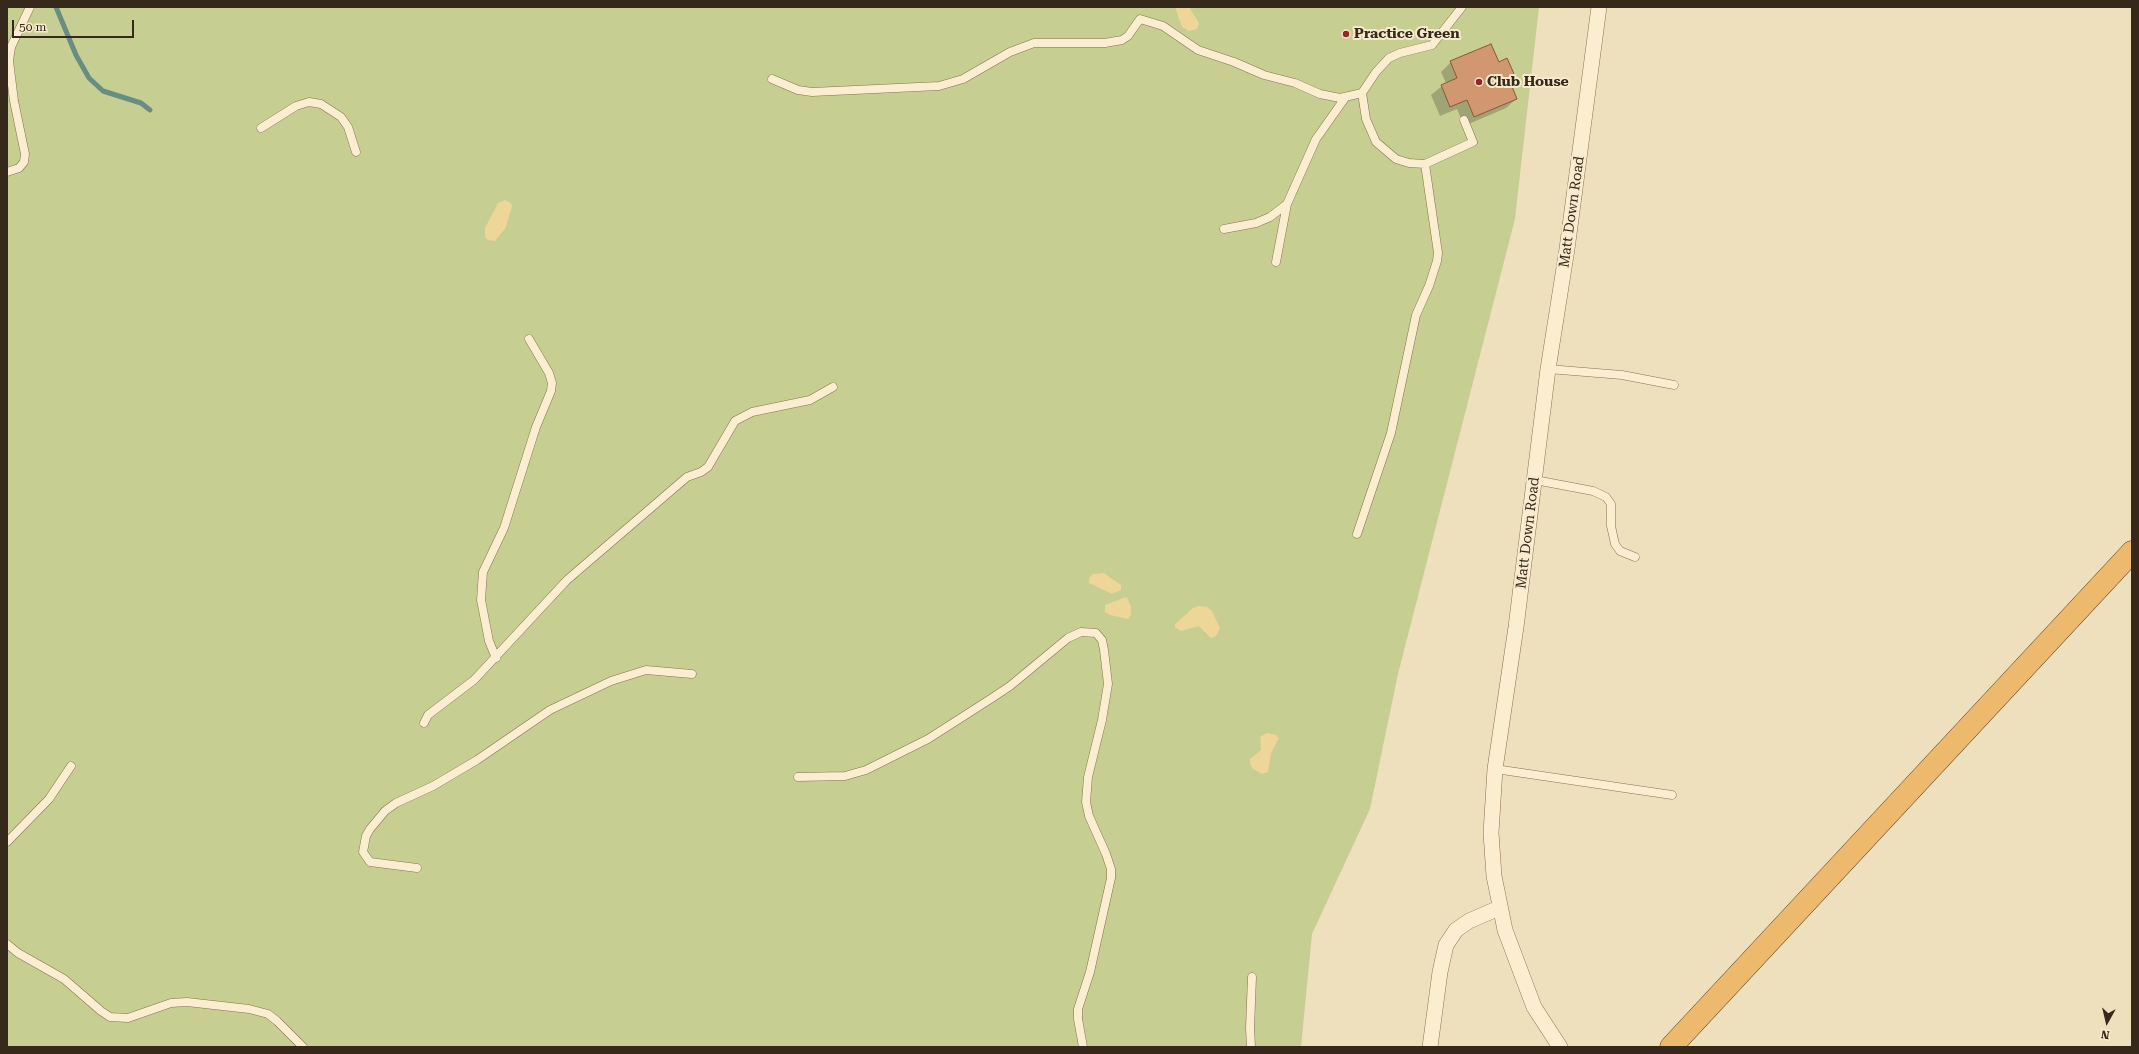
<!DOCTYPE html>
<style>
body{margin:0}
#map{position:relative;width:2139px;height:1054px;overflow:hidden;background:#efe0bd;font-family:"Roboto Serif",serif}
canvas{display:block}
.frame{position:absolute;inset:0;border:8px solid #36281b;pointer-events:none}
.north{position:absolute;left:2087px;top:1002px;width:40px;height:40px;-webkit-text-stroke:3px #f7eacd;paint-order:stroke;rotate:188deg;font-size:11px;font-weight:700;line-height:16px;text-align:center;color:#36281b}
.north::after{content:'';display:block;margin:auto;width:14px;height:18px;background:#36281b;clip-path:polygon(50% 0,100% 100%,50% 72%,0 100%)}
.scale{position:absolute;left:12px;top:20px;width:122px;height:18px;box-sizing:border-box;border:2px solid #36281b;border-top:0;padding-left:5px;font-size:12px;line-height:14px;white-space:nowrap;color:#36281b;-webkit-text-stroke:3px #f7eacd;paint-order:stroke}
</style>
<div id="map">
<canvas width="2139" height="1054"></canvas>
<div class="frame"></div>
<div class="north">N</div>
<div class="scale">50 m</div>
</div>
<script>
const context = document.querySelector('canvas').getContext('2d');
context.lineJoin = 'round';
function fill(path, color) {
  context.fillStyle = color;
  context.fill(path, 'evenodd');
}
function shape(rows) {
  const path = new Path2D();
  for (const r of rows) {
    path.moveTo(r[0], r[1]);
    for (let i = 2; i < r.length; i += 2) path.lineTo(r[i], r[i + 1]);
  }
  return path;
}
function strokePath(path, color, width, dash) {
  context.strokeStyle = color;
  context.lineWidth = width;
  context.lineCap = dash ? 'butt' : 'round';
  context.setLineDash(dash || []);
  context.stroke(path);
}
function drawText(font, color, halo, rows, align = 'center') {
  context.font = font + ' "Roboto Serif",serif';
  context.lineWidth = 4;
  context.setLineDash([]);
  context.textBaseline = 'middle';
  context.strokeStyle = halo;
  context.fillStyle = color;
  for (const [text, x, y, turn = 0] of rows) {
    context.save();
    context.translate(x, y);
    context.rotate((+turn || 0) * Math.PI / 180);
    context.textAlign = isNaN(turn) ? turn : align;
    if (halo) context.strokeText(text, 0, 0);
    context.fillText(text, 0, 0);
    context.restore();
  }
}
const green = shape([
 [7,7,1539,7,1515,219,1398,674,1370,809,1312,934,1301,1047,7,1047]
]);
const sand = shape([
 [1175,7,1189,7,1199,23,1197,29,1189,31,1182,27],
 [505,200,511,203,512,207,505,229,495,241,488,240,485,237,485,228,498,203],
 [1104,573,1121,585,1121,590,1112,594,1089,583,1089,578,1093,574],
 [1126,597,1128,599,1131,608,1131,615,1128,619,1110,615,1105,612,1105,605],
 [1198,606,1207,607,1212,611,1220,628,1216,636,1211,638,1199,626,1181,631,1175,627,1175,624,1193,608],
 [1267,733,1276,735,1279,738,1271,753,1268,772,1262,774,1252,768,1250,763,1250,759,1261,750,1260,737]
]);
const shadow = shape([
 [1451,62,1498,63,1514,76,1509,81,1516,99,1506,108,1464,126,1457,109,1440,116,1431,95,1446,83,1441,72]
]);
const stream = shape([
 [56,7,76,55,89,78,103,91,141,103,150,110]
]);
const building = shape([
 [1491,44,1499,62,1507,58,1515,76,1509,79,1517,99,1474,117,1467,100,1450,107,1441,85,1457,78,1450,61,1491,44]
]);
const service = shape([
 [772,79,798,90,812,92,939,86,963,79,1010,52,1034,43,1105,43,1122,40,1128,36,1140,19,1163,26,1198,50,1234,62,1264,75,1295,83,1320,94,1340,98,1362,93,1376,72,1389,58,1400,53,1432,45,1462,7],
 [1362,93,1366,119,1376,142,1396,159,1409,163,1425,164,1473,142,1464,120],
 [261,128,296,106,309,102,321,104,341,117,348,127,356,152],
 [7,172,19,168,24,162,25,154,14,101,9,61,11,47,30,7],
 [1224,229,1256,223,1270,217,1287,204,1316,139,1345,98],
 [1276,262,1287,204],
 [1548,369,1622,375,1674,385],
 [1535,480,1593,491,1606,497,1611,504,1611,526,1615,544,1620,551,1635,557],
 [1357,534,1391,433,1416,315,1429,286,1437,261,1438,253,1425,164],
 [496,658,489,641,481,600,483,572,504,528,536,427,551,391,552,383,549,373,529,339],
 [424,723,428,715,474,680,567,580,680,483,687,477,701,472,708,467,735,421,752,412,810,400,833,387],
 [1495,769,1672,795],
 [798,777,845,776,866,770,928,739,992,698,1010,686,1068,638,1081,632,1096,633,1102,640,1104,650,1108,684,1102,720,1088,777,1086,802,1089,816,1106,854,1111,869,1111,878,1090,972,1078,1009,1078,1019,1083,1047],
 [7,842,49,799,71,766],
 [417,868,370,862,363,852,366,836,370,829,385,811,396,803,433,786,477,760,550,710,611,681,646,670,692,674],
 [7,944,18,953,64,979,101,1011,110,1017,128,1018,171,1003,187,1002,249,1009,268,1014,277,1021,303,1047],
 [1251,1047,1250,1028,1252,977]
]);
const minor = shape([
 [1430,1047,1440,972,1446,945,1456,930,1469,921,1499,908],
 [1560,1047,1534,1007,1505,930,1494,876,1491,833,1495,769,1516,627,1548,369,1567,249,1599,7]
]);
const trunk = shape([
 [1671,1047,2132,552]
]);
const markers = [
 [1346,34,4,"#992325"],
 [1479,82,4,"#992325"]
];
const poiNames = [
 ["Practice Green",1354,34],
 ["Club House",1487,82]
];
const streetNames = [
 ["Matt Down Road",1572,212,-82],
 ["Matt Down Road",1528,533,-83]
];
fill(green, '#c7ce91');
fill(sand, '#edd698');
fill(shadow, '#0003');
strokePath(stream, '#688e84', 5);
fill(building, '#d09771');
strokePath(building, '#88583a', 1);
strokePath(service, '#887055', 9);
strokePath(minor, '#887055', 16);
strokePath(trunk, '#553e2a', 23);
strokePath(service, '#faedd0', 8);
strokePath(minor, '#faedd0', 15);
strokePath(trunk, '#edba6d', 22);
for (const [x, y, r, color] of markers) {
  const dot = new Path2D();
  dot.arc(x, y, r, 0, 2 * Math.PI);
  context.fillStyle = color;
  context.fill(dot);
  strokePath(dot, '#f7eacd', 1.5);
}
drawText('bold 14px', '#36281b', '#f7eacd', poiNames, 'left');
drawText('14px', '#36281b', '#f7eacd', streetNames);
</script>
